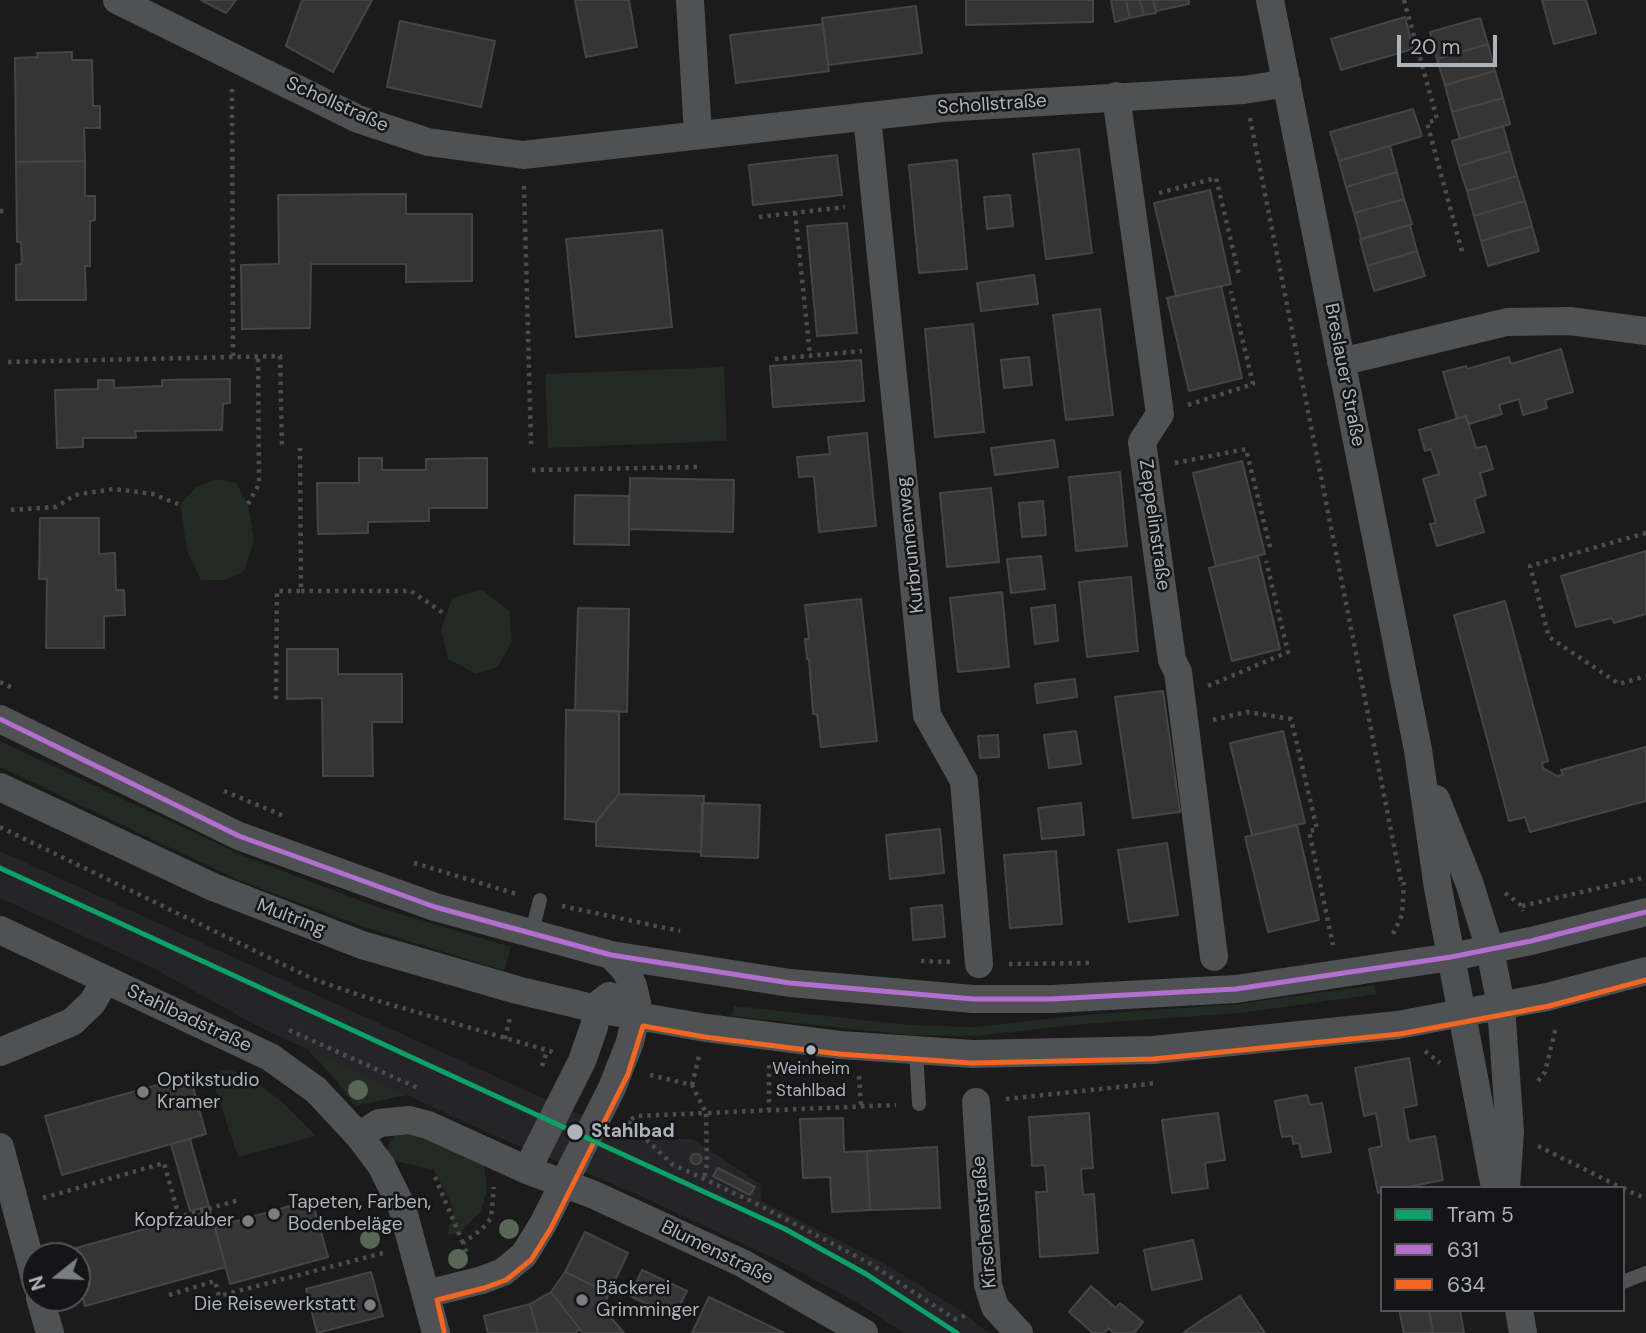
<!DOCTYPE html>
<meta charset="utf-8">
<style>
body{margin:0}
#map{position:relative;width:1646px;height:1333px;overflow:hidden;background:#1b1b1b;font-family:"DM Sans",sans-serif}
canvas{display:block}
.legend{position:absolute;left:1380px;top:1186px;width:245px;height:126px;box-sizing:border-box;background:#151517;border:2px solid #525458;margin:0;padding:9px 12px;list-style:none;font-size:21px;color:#adb3ba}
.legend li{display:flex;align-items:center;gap:14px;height:35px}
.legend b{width:35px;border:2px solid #525458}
.north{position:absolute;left:21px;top:1242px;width:70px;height:70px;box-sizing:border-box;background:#151517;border:2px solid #525458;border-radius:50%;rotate:252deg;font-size:19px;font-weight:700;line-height:28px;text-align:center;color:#adb3ba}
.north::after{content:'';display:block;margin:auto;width:24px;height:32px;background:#7a7e82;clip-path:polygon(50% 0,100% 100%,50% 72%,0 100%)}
.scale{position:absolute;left:1397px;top:35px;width:100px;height:32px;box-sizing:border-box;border:4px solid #adb3ba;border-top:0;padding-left:9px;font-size:21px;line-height:24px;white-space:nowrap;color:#adb3ba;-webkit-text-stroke:5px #151517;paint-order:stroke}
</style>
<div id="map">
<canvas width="1646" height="1333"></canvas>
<ul class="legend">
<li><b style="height:9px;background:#0da16a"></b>Tram 5</li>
<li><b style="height:9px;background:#b36fd0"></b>631</li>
<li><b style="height:9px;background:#f26522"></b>634</li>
</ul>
<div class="north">N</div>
<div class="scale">20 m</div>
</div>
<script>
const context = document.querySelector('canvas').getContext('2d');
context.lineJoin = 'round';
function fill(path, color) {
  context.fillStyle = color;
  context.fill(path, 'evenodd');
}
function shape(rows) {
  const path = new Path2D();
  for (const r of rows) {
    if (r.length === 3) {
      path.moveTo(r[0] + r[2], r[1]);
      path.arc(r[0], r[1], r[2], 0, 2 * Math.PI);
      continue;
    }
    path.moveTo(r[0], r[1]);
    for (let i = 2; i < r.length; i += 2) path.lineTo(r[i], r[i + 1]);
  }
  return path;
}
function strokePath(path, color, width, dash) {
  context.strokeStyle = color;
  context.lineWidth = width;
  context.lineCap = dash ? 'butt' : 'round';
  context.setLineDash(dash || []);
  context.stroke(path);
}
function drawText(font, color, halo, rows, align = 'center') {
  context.font = font + ' "DM Sans",sans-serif';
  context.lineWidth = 5;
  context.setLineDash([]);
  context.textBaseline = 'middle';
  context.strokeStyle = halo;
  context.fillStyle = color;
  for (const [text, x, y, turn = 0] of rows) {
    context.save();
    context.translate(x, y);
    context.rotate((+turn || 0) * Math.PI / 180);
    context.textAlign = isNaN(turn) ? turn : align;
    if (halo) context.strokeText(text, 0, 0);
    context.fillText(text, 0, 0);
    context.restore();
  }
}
const built = shape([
 [0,851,635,1140,693,1139,760,1184,762,1201,885,1264,960,1310,989,1333,904,1333,861,1305,782,1262,625,1189,500,1138,259,1027,153,968,0,898]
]);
const green = shape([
 [724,367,727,441,548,448,545,374],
 [216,479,236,483,248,504,254,540,244,571,225,580,201,580,187,550,180,505,195,488],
 [482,590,509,611,512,641,498,667,476,674,448,659,441,630,452,598],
 [0,741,246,857,377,907,511,947,504,971,364,927,238,880,0,767],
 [1374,985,1377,994,1240,1013,1084,1024,974,1036,908,1035,732,1016,734,1006,909,1025,974,1027,1083,1015,1239,1004],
 [307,1049,407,1095,355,1106,334,1078],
 [222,1070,232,1070,257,1083,281,1101,316,1136,238,1157,214,1084,216,1075],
 [405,1129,484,1163,487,1190,481,1211,460,1233,447,1235,453,1215,452,1205,434,1170,391,1160,387,1150,390,1141,397,1132]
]);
const building = shape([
 [201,0,236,0,226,13,201,0],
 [302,0,372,0,333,72,286,46,302,0],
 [575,0,629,0,637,47,586,57,575,0],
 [966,0,1093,0,1093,22,966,25,966,0],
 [1111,0,1126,0,1130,18,1115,22,1111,0],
 [1126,0,1140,0,1144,15,1130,18,1126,0],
 [1140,0,1153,0,1156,13,1144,15,1140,0],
 [1153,0,1189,0,1189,4,1156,11,1153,0],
 [1542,0,1586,0,1596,33,1554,44,1542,0],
 [916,6,922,53,828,65,822,18,916,6],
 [1405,17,1413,49,1341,70,1331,39,1405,17],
 [1480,18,1488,44,1437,59,1430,32,1480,18],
 [400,21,495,41,481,107,387,87,400,21],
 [823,24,829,71,736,83,730,35,823,24],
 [1488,44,1495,71,1445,85,1437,59,1488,44],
 [72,52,72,60,92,60,93,106,100,106,100,128,84,128,85,161,16,162,15,58,38,57,37,53,72,52],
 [1495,71,1503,98,1452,112,1445,85,1495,71],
 [1503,98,1510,124,1460,139,1452,112,1503,98],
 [1413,109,1422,136,1339,161,1330,132,1413,109],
 [1503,126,1510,151,1459,166,1452,141,1503,126],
 [1390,146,1397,172,1346,187,1339,161,1390,146],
 [1079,149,1092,253,1046,259,1033,154,1079,149],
 [1510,151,1517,176,1467,191,1459,166,1510,151],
 [837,155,842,195,753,205,749,165,837,155],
 [957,160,967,269,919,273,909,165,957,160],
 [85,161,85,196,95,196,95,220,90,221,90,266,85,266,86,300,16,300,16,265,22,264,21,242,17,242,16,162,85,161],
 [1397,172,1404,199,1354,213,1346,187,1397,172],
 [1517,176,1525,201,1474,216,1467,191,1517,176],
 [1210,190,1231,284,1176,296,1154,203,1210,190],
 [406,194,406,214,472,214,472,281,406,282,406,264,311,264,310,328,242,329,241,265,279,264,278,195,406,194],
 [1010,195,1013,226,987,229,984,197,1010,195],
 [1404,199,1412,224,1361,239,1354,213,1404,199],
 [1525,201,1532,226,1481,241,1474,216,1525,201],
 [847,223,857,333,817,336,807,226,847,223],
 [1410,225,1417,251,1367,266,1360,240,1410,225],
 [1532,226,1539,251,1488,266,1481,241,1532,226],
 [662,230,672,327,576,337,566,239,662,230],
 [1417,251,1425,276,1374,291,1367,266,1417,251],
 [1034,275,1038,304,981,311,977,283,1034,275],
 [1221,286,1242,378,1189,391,1167,298,1221,286],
 [1100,309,1113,415,1066,420,1053,315,1100,309],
 [973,324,984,432,935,437,925,329,973,324],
 [1561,349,1573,392,1545,400,1547,408,1523,415,1519,399,1499,405,1502,414,1469,424,1466,416,1457,419,1443,372,1466,366,1467,369,1509,357,1511,364,1561,349],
 [1029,357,1032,385,1004,388,1001,360,1029,357],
 [861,360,864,401,773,407,770,366,861,360],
 [230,379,230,403,223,404,222,430,135,431,136,438,83,438,83,447,57,448,55,390,98,389,98,380,114,380,114,388,162,386,162,380,230,379],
 [1466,416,1476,448,1486,446,1493,469,1480,473,1486,495,1474,499,1484,532,1437,546,1430,524,1436,523,1423,479,1439,474,1431,449,1425,451,1419,430,1466,416],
 [867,433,876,526,819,532,814,476,799,477,797,457,830,454,828,437,867,433],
 [1054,440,1058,467,995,475,991,448,1054,440],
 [359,458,382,458,382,470,426,470,426,459,487,458,487,508,429,508,429,521,368,522,368,533,318,534,317,483,359,483,359,458],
 [1242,461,1265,554,1216,566,1193,473,1242,461],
 [1120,472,1127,546,1076,551,1069,477,1120,472],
 [630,478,734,480,733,532,629,529,630,478],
 [991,488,999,562,947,567,940,493,991,488],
 [575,495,629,496,629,545,574,544,575,495],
 [1043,501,1046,535,1022,537,1019,503,1043,501],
 [40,518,99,518,99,554,115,553,116,590,124,590,125,615,104,616,104,648,46,648,47,579,39,579,40,518],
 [1646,551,1646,614,1614,623,1612,618,1576,627,1561,576,1646,551],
 [1041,556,1045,589,1011,593,1007,559,1041,556],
 [1258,556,1280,649,1232,661,1209,568,1258,556],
 [1131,577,1138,651,1087,657,1079,582,1131,577],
 [1002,592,1009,667,958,672,950,598,1002,592],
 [861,599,877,741,821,747,817,714,813,714,809,659,807,659,805,639,809,639,805,605,861,599],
 [1505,601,1548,761,1542,763,1543,768,1557,776,1563,775,1561,770,1646,747,1646,801,1530,832,1525,817,1509,821,1454,615,1505,601],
 [1055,605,1058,641,1035,644,1031,608,1055,605],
 [578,608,629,609,627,712,575,710,578,608],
 [287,649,338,649,338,674,402,674,402,722,372,722,373,776,323,776,322,698,287,699,287,649],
 [1075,679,1077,697,1037,703,1035,684,1075,679],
 [1163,691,1180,812,1133,818,1115,697,1163,691],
 [566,710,619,711,619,794,596,822,565,819,566,710],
 [1076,731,1081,764,1049,768,1044,735,1076,731],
 [1283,731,1305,823,1252,835,1230,743,1283,731],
 [998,735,999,757,980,758,978,736,998,735],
 [619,794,704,796,701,852,596,846,596,822,619,794],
 [702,803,760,805,758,858,701,856,702,803],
 [1081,803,1084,835,1042,839,1038,808,1081,803],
 [1297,825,1319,920,1268,932,1245,837,1297,825],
 [940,829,944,873,890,879,886,835,940,829],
 [1167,843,1178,915,1129,922,1118,850,1167,843],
 [1056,851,1062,924,1010,928,1004,855,1056,851],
 [942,905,945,937,913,940,911,908,942,905],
 [1409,1058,1417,1105,1403,1108,1409,1141,1435,1136,1443,1180,1403,1188,1382,1188,1382,1192,1378,1193,1369,1149,1382,1146,1376,1113,1364,1116,1355,1068,1409,1058],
 [190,1076,206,1134,62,1175,45,1116,190,1076],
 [1307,1095,1310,1105,1322,1103,1331,1152,1302,1157,1299,1143,1293,1144,1292,1136,1282,1137,1275,1101,1307,1095],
 [1089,1113,1093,1168,1081,1169,1083,1195,1094,1194,1098,1253,1040,1257,1036,1192,1047,1192,1045,1165,1032,1166,1029,1117,1089,1113],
 [1218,1113,1225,1160,1205,1163,1208,1188,1172,1193,1162,1120,1218,1113],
 [843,1118,844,1152,867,1151,870,1210,832,1212,830,1177,803,1178,800,1119,843,1118],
 [190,1139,209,1206,190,1211,171,1144,190,1139],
 [937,1147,940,1208,870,1210,867,1151,937,1147],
 [696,1159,5.5],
 [718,1168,755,1187,750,1195,713,1176,718,1168],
 [312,1200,328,1257,230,1284,215,1227,312,1200],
 [210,1211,226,1267,85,1306,77,1278,77,1256,71,1256,69,1250,210,1211],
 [585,1232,628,1253,609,1293,565,1272,585,1232],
 [1193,1240,1202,1279,1152,1290,1144,1250,1193,1240],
 [642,1270,687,1291,674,1317,630,1296,642,1270],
 [371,1272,383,1316,317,1333,306,1289,371,1272],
 [565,1272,609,1293,603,1308,624,1333,583,1333,551,1292,565,1272],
 [1091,1286,1116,1308,1120,1303,1143,1322,1134,1333,1114,1333,1108,1328,1104,1333,1093,1333,1069,1312,1091,1286],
 [551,1292,580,1329,575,1333,538,1333,530,1304,551,1292],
 [1240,1296,1265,1333,1183,1333,1200,1321,1240,1296],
 [709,1297,784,1333,692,1333,709,1297],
 [530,1304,538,1333,488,1333,484,1316,530,1304],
 [1399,1310,1429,1310,1433,1333,1404,1333,1399,1310],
 [1429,1310,1460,1310,1464,1333,1433,1333,1429,1310]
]);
const path = shape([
 [1404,0,1437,119,1427,123,1463,255],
 [232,89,233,357],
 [1250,118,1402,886],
 [524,186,531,444],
 [1159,193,1216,178,1239,275],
 [0,211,6,211],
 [795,212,810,355],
 [759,217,845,207],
 [775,359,862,351],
 [8,362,280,356,282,448],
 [1188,405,1253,384,1231,291],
 [1175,463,1246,449,1270,547],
 [532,470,700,467],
 [248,504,259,484,258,356],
 [11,510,56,507,75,495,113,489,153,494,180,505],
 [1646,533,1530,566,1549,637,1619,684,1646,676],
 [301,591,411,591,446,615],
 [0,682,15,689],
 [1208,686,1288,652,1266,561],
 [276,699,277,591,301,591,300,448],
 [1213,720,1247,712,1291,719,1317,829,1309,831,1333,945],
 [224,791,284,816],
 [0,827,313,979,365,997,553,1052],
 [414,863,520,895],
 [1505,893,1522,906,1523,911],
 [562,906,680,931],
 [1522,906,1646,877],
 [1393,934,1402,915,1404,882],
 [921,961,951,962],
 [1009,964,1091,963],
 [289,1030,418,1088],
 [505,1039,510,1017],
 [1425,1051,1440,1063],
 [769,1065,769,1110],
 [542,1066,547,1051],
 [650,1075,692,1085,706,1113,896,1105],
 [859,1076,861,1106],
 [1538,1081,1545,1072,1556,1027],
 [692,1085,699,1056],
 [1006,1099,1157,1083],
 [631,1119,637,1116,706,1113,707,1164,704,1179],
 [628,1122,672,1164,753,1202,869,1263,955,1319,967,1315],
 [1538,1146,1622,1188],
 [435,1177,463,1243],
 [1623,1188,1646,1199],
 [43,1198,164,1163,179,1217,239,1200],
 [466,1252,463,1243,482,1229,491,1218,494,1187],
 [169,1295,215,1281,219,1296,383,1253]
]);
const lane = shape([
 [531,935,540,900],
 [916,1050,919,1104],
 [1623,1282,1646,1273]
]);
const street = shape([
 [117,0,358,119,428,142,523,155,942,108,1244,90,1287,83],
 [690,0,698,135],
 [1270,0,1418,750,1438,888,1495,1188],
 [1116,96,1160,414,1142,442,1172,660,1178,672,1214,957],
 [867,116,927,715,964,781,979,964],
 [1341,362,1507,322,1570,321,1646,331],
 [0,719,239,836,435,907,611,955,790,983,973,999,1052,999,1236,989,1451,957,1531,941,1646,912],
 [0,787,213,887,362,945,517,990,597,1009,706,1028,840,1045,973,1054,1153,1050,1398,1025,1547,997,1646,971],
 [1436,799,1469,882,1490,949,1501,1006,1510,1132,1506,1188],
 [0,930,270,1057,316,1090,359,1136,381,1165,402,1207,436,1333],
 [0,1052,72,1022,92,1003,105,981],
 [976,1102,988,1285,995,1307,1019,1333],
 [359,1136,379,1123,409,1120,428,1125,527,1170,592,1194,742,1263,864,1333],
 [0,1147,35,1279],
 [527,1170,582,1061,594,1027,597,1009,600,1003,609,996],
 [426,1294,482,1280,503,1272,524,1255,543,1224,612,1088,630,1042,636,1016,637,1003,633,986,626,971,611,955],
 [40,1298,50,1333],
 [1519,1310,1523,1333]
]);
const bus1 = shape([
 [0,719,239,836,435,907,611,955,790,983,973,999,1052,999,1236,989,1451,957,1531,941,1646,912]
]);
const bus2 = shape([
 [444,1331,437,1300,484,1288,506,1280,531,1260,551,1228,628,1074,643,1026,705,1037,839,1054,972,1063,1153,1059,1400,1034,1549,1006,1646,980]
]);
const tram1 = shape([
 [0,868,785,1229,866,1274,957,1333]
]);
const trees = [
 [358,1090],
 [509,1229],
 [370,1239],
 [458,1259]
];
const markers = [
 [811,1050,6,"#adb3ba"],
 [143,1092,7,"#7a7e82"],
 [575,1132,9,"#adb3ba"],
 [274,1214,7,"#7a7e82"],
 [248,1221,7,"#7a7e82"],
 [582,1300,7,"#7a7e82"],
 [370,1305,7,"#7a7e82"]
];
const busNames = [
 ["Weinheim",811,1070],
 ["Stahlbad",811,1092]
];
const streetNames = [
 ["Schollstraße",337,105,24],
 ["Schollstraße",992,105,-4],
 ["Breslauer Straße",1344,375,79],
 ["Zeppelinstraße",1154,525,82],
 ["Kurbrunnenweg",911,545,-96],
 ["Multring",291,918,21],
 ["Stahlbadstraße",189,1019,25],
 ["Kirschenstraße",985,1222,-95],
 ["Blumenstraße",717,1253,26]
];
const poiNames = [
 ["Optikstudio",157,1081],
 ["Kramer",157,1103],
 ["Tapeten, Farben,",288,1203],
 ["Bodenbeläge",288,1225],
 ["Kopfzauber",234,1221,"right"],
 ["Bäckerei",596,1289],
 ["Grimminger",596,1311],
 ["Die Reisewerkstatt",356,1305,"right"]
];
const stopNames = [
 ["Stahlbad",591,1132]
];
fill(built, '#252527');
fill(green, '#232923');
fill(building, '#353536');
strokePath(building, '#434547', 2);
strokePath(path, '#4b4c4e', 4.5, [3.5, 5]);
strokePath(lane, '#4f5153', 14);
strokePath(street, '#4f5153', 28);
strokePath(bus1, '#b36fd0', 5);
strokePath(bus2, '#f26522', 5);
strokePath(tram1, '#0da16a', 5);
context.fillStyle = '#586656';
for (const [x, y] of trees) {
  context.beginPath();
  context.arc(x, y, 10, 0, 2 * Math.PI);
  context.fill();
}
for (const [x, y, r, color] of markers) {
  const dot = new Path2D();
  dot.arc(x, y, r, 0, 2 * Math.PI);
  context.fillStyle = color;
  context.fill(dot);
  strokePath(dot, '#151517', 2.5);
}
drawText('17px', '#adb3ba', '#151517', busNames);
drawText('19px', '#adb3ba', '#151517', streetNames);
drawText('19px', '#adb3ba', '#151517', poiNames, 'left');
drawText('bold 19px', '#adb3ba', '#151517', stopNames, 'left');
</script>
